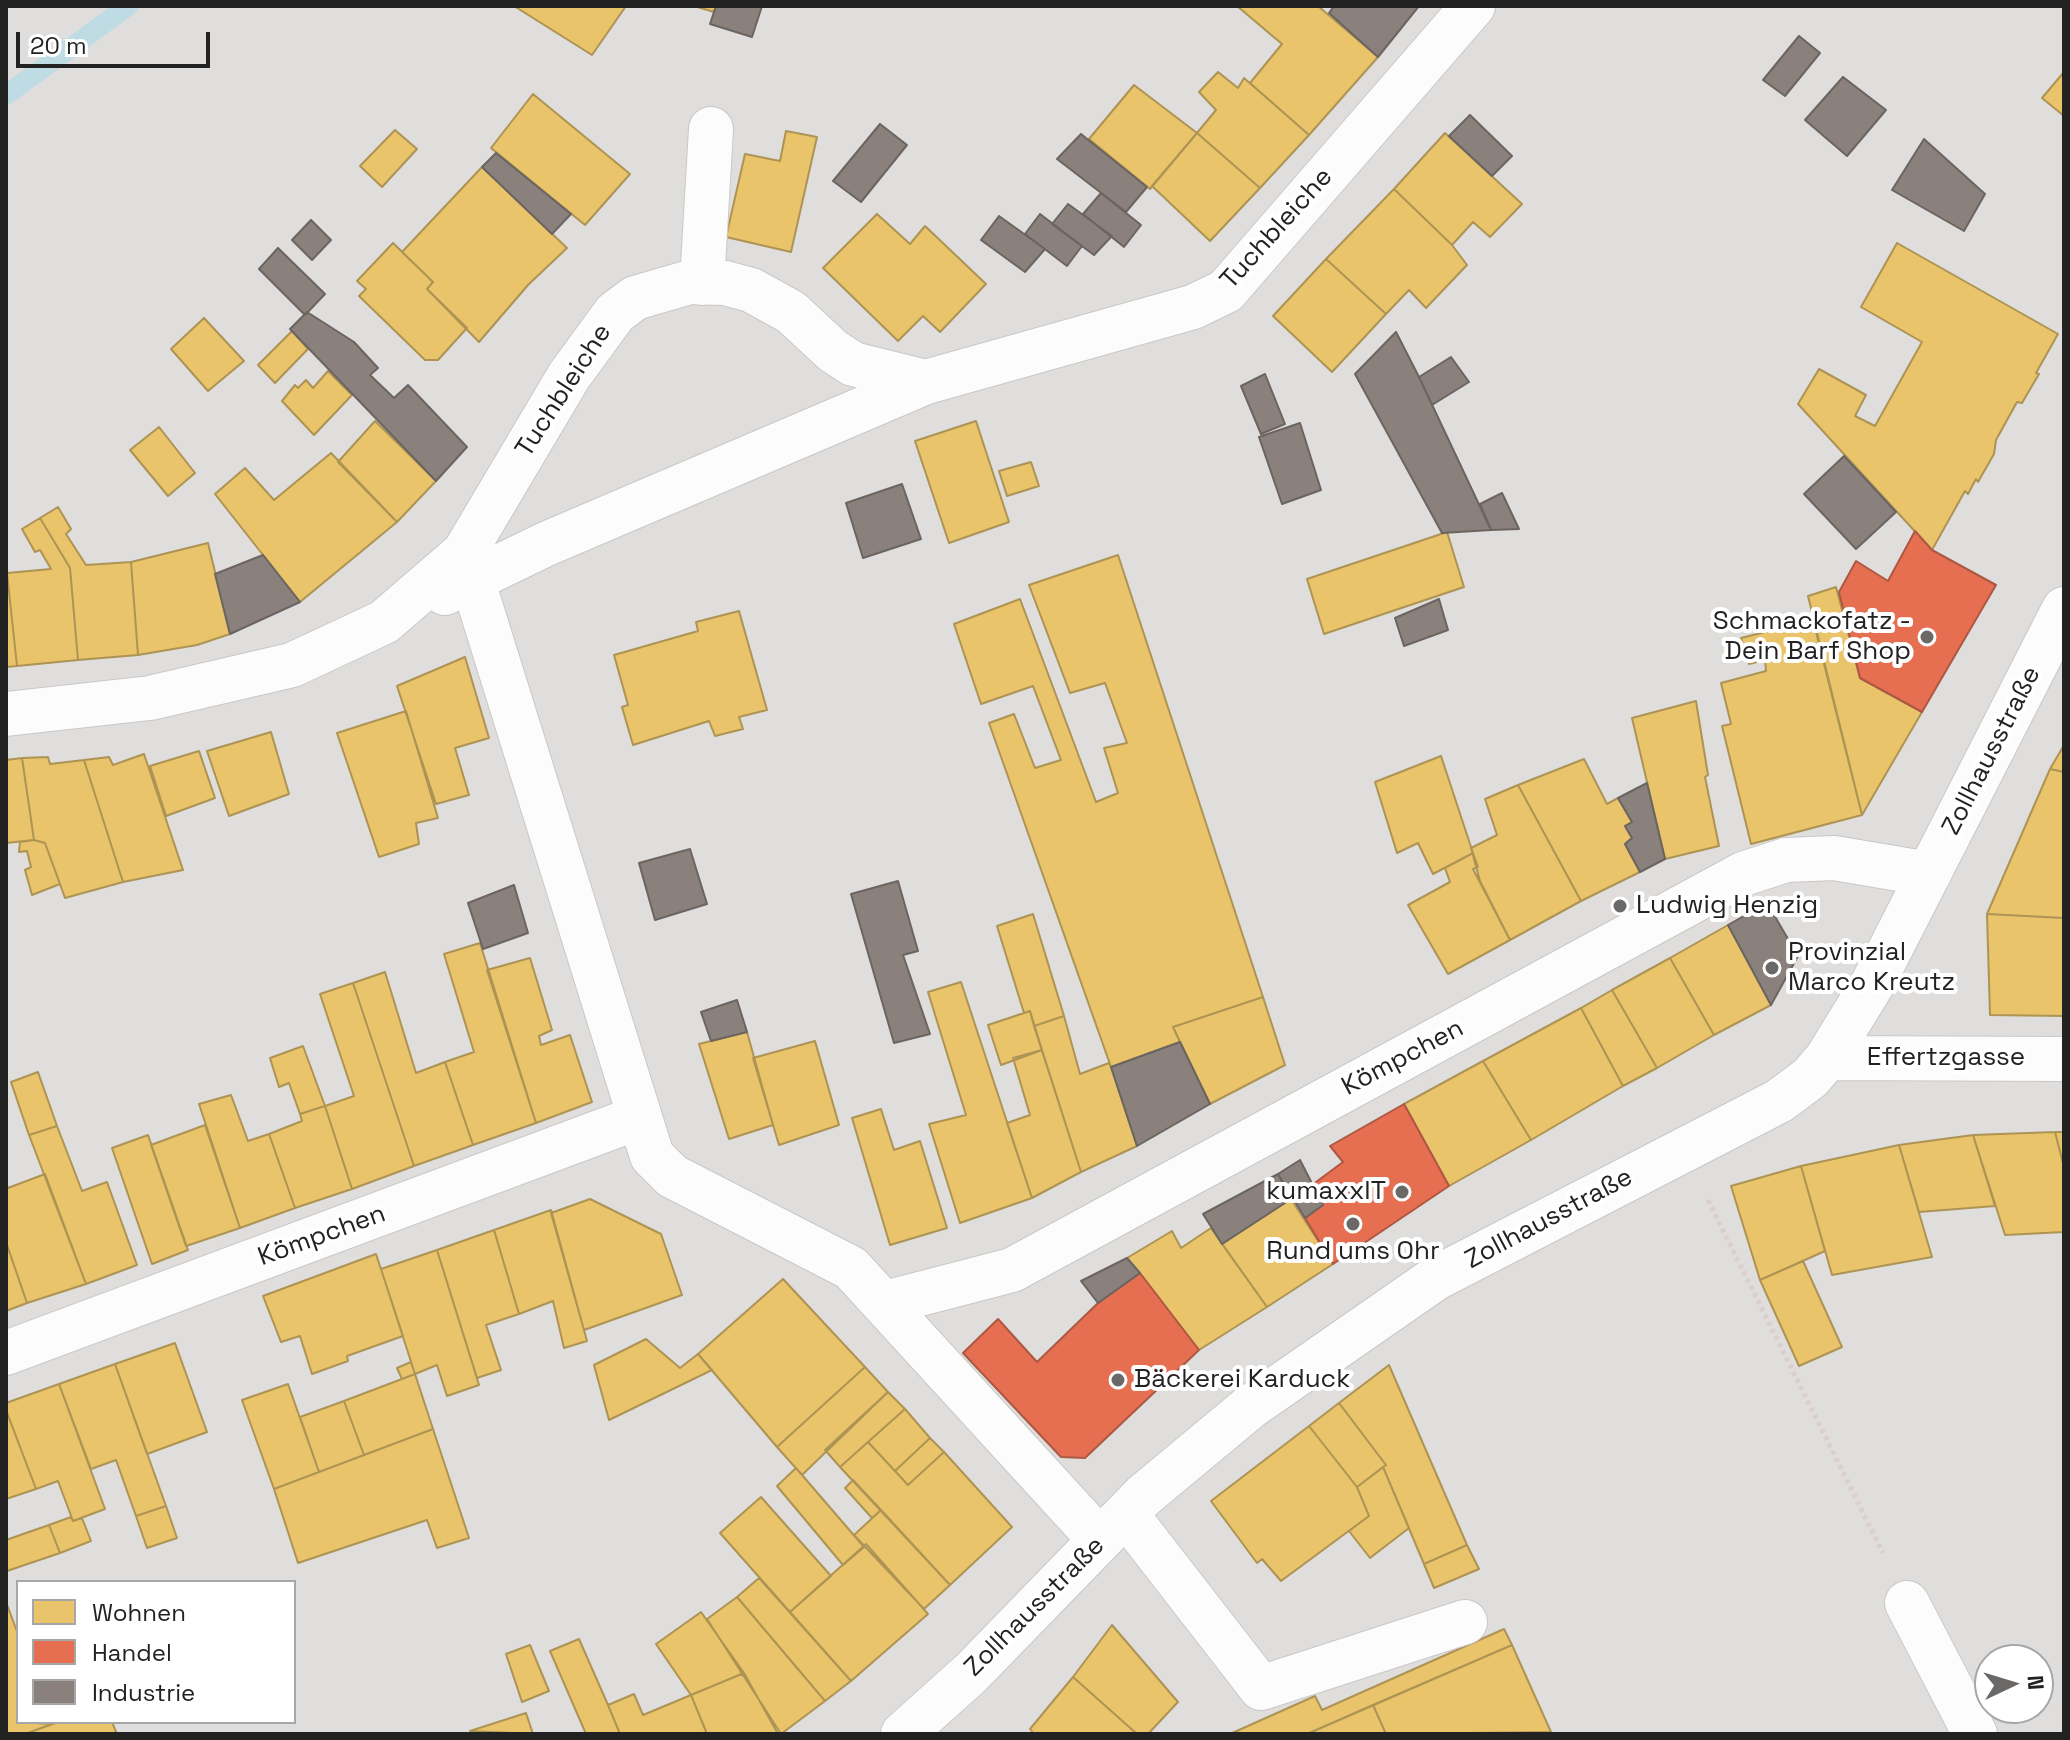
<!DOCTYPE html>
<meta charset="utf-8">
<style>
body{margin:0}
#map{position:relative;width:2070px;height:1740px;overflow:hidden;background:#f0eeeb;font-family:"Space Grotesk",sans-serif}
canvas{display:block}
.frame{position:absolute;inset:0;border:8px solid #222;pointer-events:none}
.legend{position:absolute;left:16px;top:1580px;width:280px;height:144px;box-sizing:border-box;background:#fff;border:2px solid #a7a7a7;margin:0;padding:10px 14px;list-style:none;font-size:24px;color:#222}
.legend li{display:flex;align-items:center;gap:16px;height:40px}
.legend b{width:40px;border:2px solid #a7a7a7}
.north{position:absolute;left:1974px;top:1644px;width:80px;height:80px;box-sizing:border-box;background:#fff;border:2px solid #a7a7a7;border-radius:50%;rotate:86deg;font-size:22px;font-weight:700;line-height:32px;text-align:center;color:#222}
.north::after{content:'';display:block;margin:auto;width:28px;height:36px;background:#6a6968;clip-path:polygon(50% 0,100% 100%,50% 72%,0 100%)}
.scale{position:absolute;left:16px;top:32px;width:194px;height:36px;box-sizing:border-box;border:4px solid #222;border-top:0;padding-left:10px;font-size:24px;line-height:28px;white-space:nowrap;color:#222;-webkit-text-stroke:6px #fff;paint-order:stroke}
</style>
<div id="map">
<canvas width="2070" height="1740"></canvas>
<div class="frame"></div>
<ul class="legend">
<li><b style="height:22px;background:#e9c46a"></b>Wohnen</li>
<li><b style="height:22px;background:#e76f51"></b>Handel</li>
<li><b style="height:22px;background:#8a817c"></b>Industrie</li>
</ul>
<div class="north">N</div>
<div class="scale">20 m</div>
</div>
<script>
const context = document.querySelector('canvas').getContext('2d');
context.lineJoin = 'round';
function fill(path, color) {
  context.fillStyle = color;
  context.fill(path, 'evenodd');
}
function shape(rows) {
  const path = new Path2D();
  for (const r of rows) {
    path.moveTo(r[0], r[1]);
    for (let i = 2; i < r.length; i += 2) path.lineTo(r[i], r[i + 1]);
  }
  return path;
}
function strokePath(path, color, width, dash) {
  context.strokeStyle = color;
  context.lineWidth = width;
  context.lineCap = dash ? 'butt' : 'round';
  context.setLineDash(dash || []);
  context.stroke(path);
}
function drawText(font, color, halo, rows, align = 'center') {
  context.font = font + ' "Space Grotesk",sans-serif';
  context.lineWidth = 8;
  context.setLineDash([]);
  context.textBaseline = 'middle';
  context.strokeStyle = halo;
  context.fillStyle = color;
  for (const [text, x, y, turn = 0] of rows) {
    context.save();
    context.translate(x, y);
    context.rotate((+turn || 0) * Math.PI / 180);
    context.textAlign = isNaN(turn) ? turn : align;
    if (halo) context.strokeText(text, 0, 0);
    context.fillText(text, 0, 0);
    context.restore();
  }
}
const residential = shape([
 [6,6,2064,6,2064,1734,6,1734],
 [18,1582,294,1582,294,1722,18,1722],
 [1990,1660,2038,1660,2038,1708,1990,1708]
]);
const parking = shape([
 [1639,1227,1706,1376,1754,1351,1931,1734,1553,1734,1393,1365,1537,1280]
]);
const homes = shape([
 [514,6,626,6,592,55,514,6],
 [694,6,716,6,714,12,694,6],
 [1237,6,1318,6,1378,57,1309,135,1250,83,1282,44,1237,6],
 [1218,72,1238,88,1244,78,1309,135,1260,188,1197,133,1216,110,1199,92,1218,72],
 [2064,72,2064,116,2042,98,2064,72],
 [1134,85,1197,133,1150,189,1089,139,1134,85],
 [533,94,630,174,585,225,491,148,533,94],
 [395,130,417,149,382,187,360,166,395,130],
 [786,131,817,137,791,252,726,237,745,154,780,161,786,131],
 [1197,133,1260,188,1210,241,1152,186,1197,133],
 [1445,133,1522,204,1490,237,1473,222,1452,245,1394,189,1445,133],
 [482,167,567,248,528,285,479,342,427,289,433,282,402,252,482,167],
 [1394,189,1452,245,1467,265,1426,308,1409,290,1386,314,1326,259,1394,189],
 [877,214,910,244,925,226,986,284,940,332,923,316,898,341,823,268,877,214],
 [393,243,433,282,427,289,467,328,438,360,425,360,359,296,366,289,357,281,393,243],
 [1897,243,2058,334,2036,373,2039,374,2022,403,2017,402,1996,440,1994,454,1978,482,1976,479,1968,494,1965,491,1932,550,1798,404,1819,369,1866,395,1855,416,1875,426,1922,342,1861,307,1897,243],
 [1326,259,1386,314,1332,372,1273,316,1326,259],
 [204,318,244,361,208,391,171,349,204,318],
 [292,331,308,349,275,383,258,365,292,331],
 [328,371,352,395,314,435,282,401,295,385,298,388,306,380,313,388,328,371],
 [375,421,436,481,397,522,338,462,375,421],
 [976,421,1009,522,949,543,915,441,976,421],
 [159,427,195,473,168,496,130,450,159,427],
 [331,453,397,522,300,602,215,494,245,468,274,500,331,453],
 [1031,462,1039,486,1007,496,999,471,1031,462],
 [58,507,71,529,66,534,86,565,131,562,138,655,78,660,70,568,40,518,58,507],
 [40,518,70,568,78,660,17,666,7,573,51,569,40,550,35,552,22,529,40,518],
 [1447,532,1464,587,1324,634,1307,579,1447,532],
 [208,543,230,634,197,645,138,655,131,562,208,543],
 [1118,555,1263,997,1173,1027,1180,1042,1111,1067,989,723,1014,714,1035,768,1061,760,1033,686,981,704,954,624,1020,599,1096,802,1118,793,1104,748,1127,743,1105,683,1070,693,1029,585,1118,555],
 [7,573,17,666,6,667,6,574,7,573],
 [1836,587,1860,678,1922,712,1862,815,1808,596,1836,587],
 [739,611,767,710,739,717,743,729,715,736,709,721,633,745,622,707,628,705,614,655,698,631,696,622,739,611],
 [1813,620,1862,815,1751,844,1722,726,1731,724,1721,683,1766,671,1765,660,1749,664,1741,638,1813,620],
 [465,657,489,738,455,748,469,795,436,804,397,686,465,657],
 [1696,701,1708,775,1705,777,1719,846,1665,859,1632,718,1696,701],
 [406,711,438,818,416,823,419,844,379,857,337,733,406,711],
 [271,732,289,794,229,816,207,751,271,732],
 [2064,745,2064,772,2050,769,2064,745],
 [199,751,215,798,166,816,150,766,199,751],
 [144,754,183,870,123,882,84,760,109,757,113,765,144,754],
 [1441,756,1473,853,1433,874,1418,843,1397,853,1375,782,1441,756],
 [48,757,50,764,84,760,123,882,65,898,45,843,34,840,22,758,48,757],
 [22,758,34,840,6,843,6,760,22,758],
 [1584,759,1607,804,1618,798,1632,822,1625,826,1632,838,1625,844,1640,872,1581,901,1518,785,1584,759],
 [2050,769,2064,772,2064,918,1987,914,2050,769],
 [1518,785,1581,901,1510,940,1480,881,1471,848,1497,835,1485,799,1518,785],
 [34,840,45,843,60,884,32,895,25,870,31,867,27,851,19,852,20,842,34,840],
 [1473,853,1478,867,1473,869,1510,940,1448,974,1408,905,1450,882,1445,868,1473,853],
 [1033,914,1064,1016,1034,1026,1030,1011,1024,1013,997,926,1033,914],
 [1987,914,2064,918,2064,1016,1990,1015,1987,914],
 [1728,925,1771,1005,1714,1035,1670,958,1728,925],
 [480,943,536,1123,473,1145,445,1062,474,1052,444,954,480,943],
 [530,958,552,1030,539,1036,541,1045,570,1035,592,1102,536,1123,487,970,530,958],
 [1670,958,1714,1035,1657,1068,1612,990,1670,958],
 [385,972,416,1073,445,1062,473,1145,414,1166,353,983,385,972],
 [961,982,1032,1198,960,1223,929,1124,966,1115,928,992,961,982],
 [353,983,414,1166,352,1189,325,1106,354,1096,320,994,353,983],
 [1612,990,1657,1068,1623,1086,1581,1008,1612,990],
 [1263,997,1285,1065,1210,1104,1173,1027,1263,997],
 [1581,1008,1623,1086,1531,1140,1483,1061,1581,1008],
 [1030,1011,1042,1050,1001,1065,988,1025,1030,1011],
 [1064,1016,1080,1074,1109,1063,1111,1067,1137,1146,1081,1172,1034,1026,1064,1016],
 [747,1032,773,1125,729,1139,699,1044,747,1032],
 [815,1041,839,1125,779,1145,753,1058,815,1041],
 [303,1046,325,1106,300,1114,289,1083,279,1087,270,1058,303,1046],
 [1042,1050,1081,1172,1032,1198,1007,1123,1030,1115,1013,1058,1042,1050],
 [1483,1061,1531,1140,1449,1186,1404,1104,1483,1061],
 [38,1072,57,1126,29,1135,11,1082,38,1072],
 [231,1095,248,1141,269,1134,295,1208,240,1228,199,1104,231,1095],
 [325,1106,352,1189,295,1208,269,1134,302,1121,300,1114,325,1106],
 [881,1109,894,1150,920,1141,947,1228,890,1245,852,1118,881,1109],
 [205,1125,240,1228,186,1246,151,1145,205,1125],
 [57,1126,82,1191,107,1182,137,1265,86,1284,29,1135,57,1126],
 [2055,1132,2064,1167,2064,1232,2005,1235,1973,1135,2055,1132],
 [2055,1132,2064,1132,2064,1167,2055,1132],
 [148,1135,188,1250,152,1264,112,1148,148,1135],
 [1973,1135,1995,1206,1919,1212,1899,1145,1973,1135],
 [1899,1145,1932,1257,1832,1275,1801,1166,1899,1145],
 [1801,1166,1825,1251,1760,1280,1731,1186,1801,1166],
 [45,1174,86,1284,27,1303,6,1242,6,1182,8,1188,45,1174],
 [590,1199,661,1234,682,1295,584,1330,551,1213,590,1199],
 [1291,1199,1333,1264,1267,1307,1222,1244,1291,1199],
 [551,1210,587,1341,564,1348,553,1301,519,1314,494,1230,551,1210],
 [1211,1228,1267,1307,1199,1350,1127,1258,1172,1231,1181,1248,1211,1228],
 [494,1230,519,1314,486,1325,501,1370,477,1378,437,1250,494,1230],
 [6,1242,27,1303,6,1311,6,1242],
 [437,1250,479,1385,447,1396,437,1365,415,1374,381,1269,437,1250],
 [376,1254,403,1336,347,1356,348,1361,312,1374,300,1336,281,1342,263,1296,376,1254],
 [1803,1261,1842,1347,1799,1366,1760,1280,1803,1261],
 [783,1279,865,1367,777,1447,698,1354,783,1279],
 [646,1339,680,1368,698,1354,712,1370,609,1420,594,1365,646,1339],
 [175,1343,207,1432,147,1454,115,1364,175,1343],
 [411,1362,415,1374,402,1379,397,1368,411,1362],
 [115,1364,166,1506,136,1516,116,1460,91,1469,59,1384,115,1364],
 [1389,1365,1467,1545,1424,1564,1383,1467,1386,1465,1339,1403,1389,1365],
 [865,1367,888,1392,802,1475,777,1447,865,1367],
 [415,1374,433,1429,364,1455,344,1401,415,1374],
 [59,1384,105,1509,73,1521,58,1481,36,1489,6,1410,6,1403,59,1384],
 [288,1384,319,1472,274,1489,242,1400,288,1384],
 [888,1392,905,1409,840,1467,825,1450,888,1392],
 [344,1401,364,1455,319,1472,300,1417,344,1401],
 [1339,1403,1386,1465,1357,1487,1309,1426,1339,1403],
 [905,1409,930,1438,895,1471,868,1442,905,1409],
 [6,1410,36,1489,6,1499,6,1410],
 [1309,1426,1357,1487,1369,1516,1281,1581,1262,1559,1257,1563,1211,1501,1309,1426],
 [433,1429,469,1538,437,1548,427,1520,298,1563,274,1489,433,1429],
 [930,1438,944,1452,908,1485,895,1471,930,1438],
 [868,1442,908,1485,944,1452,1012,1527,950,1585,840,1467,868,1442],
 [1383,1467,1409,1528,1370,1558,1349,1531,1369,1516,1357,1487,1383,1467],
 [796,1468,864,1547,843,1565,777,1486,796,1468],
 [853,1480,881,1510,872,1518,845,1488,853,1480],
 [761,1497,831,1576,790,1612,720,1533,761,1497],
 [166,1506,177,1538,147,1548,136,1516,166,1506],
 [881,1510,950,1585,924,1609,854,1535,881,1510],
 [71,1517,73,1521,82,1518,91,1541,60,1553,49,1525,71,1517],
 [49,1525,60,1553,7,1571,6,1540,49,1525],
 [866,1544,928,1614,851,1681,790,1612,866,1544],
 [1467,1545,1479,1569,1434,1588,1424,1564,1467,1545],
 [759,1578,851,1681,825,1701,737,1597,759,1578],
 [737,1597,825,1701,781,1734,707,1619,737,1597],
 [6,1602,18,1634,18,1722,52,1724,25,1734,6,1734,6,1602],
 [701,1612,744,1673,691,1695,656,1644,701,1612],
 [1112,1625,1178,1702,1148,1734,1137,1734,1073,1677,1112,1625],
 [1504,1629,1512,1645,1307,1734,1230,1734,1315,1696,1322,1710,1504,1629],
 [579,1639,608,1705,620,1734,586,1734,550,1651,579,1639],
 [530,1645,549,1691,522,1702,506,1654,530,1645],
 [1512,1645,1551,1732,1386,1734,1373,1705,1512,1645],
 [744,1673,778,1734,707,1734,691,1695,744,1673],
 [1073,1677,1137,1734,1034,1734,1030,1729,1073,1677],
 [634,1694,643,1715,691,1695,707,1734,620,1734,608,1705,634,1694],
 [1373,1705,1386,1734,1307,1734,1373,1705],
 [526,1713,533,1734,470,1731,526,1713],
 [58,1722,112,1722,117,1734,25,1734,58,1722]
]);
const shops = shape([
 [1915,531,1932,550,1996,585,1922,712,1860,678,1839,592,1856,561,1888,581,1915,531],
 [1404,1104,1449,1186,1333,1264,1305,1218,1323,1205,1312,1185,1343,1162,1330,1146,1404,1104],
 [1140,1273,1199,1350,1085,1458,1061,1457,963,1353,998,1319,1037,1362,1098,1303,1140,1273]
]);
const industry = shape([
 [716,6,762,6,752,37,710,24,716,6],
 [1334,6,1419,6,1378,57,1329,13,1334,6],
 [1799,36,1820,53,1785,96,1763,80,1799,36],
 [1843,77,1886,110,1847,156,1805,120,1843,77],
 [1470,115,1512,156,1492,176,1449,136,1470,115],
 [880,124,907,145,861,202,833,181,880,124],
 [1081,134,1147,187,1126,212,1057,159,1081,134],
 [1924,139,1985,194,1964,231,1892,190,1924,139],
 [496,153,571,214,552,234,482,167,496,153],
 [1101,193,1141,225,1124,247,1083,214,1101,193],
 [1068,204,1112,236,1094,255,1052,224,1068,204],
 [1040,214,1082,246,1067,266,1025,234,1040,214],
 [999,216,1045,249,1025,272,981,240,999,216],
 [311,220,331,240,312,260,292,240,311,220],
 [278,248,325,294,305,315,259,269,278,248],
 [307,312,354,342,378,368,370,375,394,398,408,385,467,447,436,481,290,329,307,312],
 [1396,332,1419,377,1491,530,1442,533,1355,374,1396,332],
 [1451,357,1469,382,1432,405,1419,377,1451,357],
 [1265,374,1285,424,1261,434,1241,386,1265,374],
 [1300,423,1321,490,1282,504,1259,437,1300,423],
 [1844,456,1896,512,1856,549,1804,494,1844,456],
 [902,484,921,539,863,558,846,503,902,484],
 [1502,493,1519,529,1491,530,1480,504,1502,493],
 [263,555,300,602,230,634,215,574,263,555],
 [1439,599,1448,630,1404,646,1395,618,1439,599],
 [1647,783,1665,859,1640,872,1625,844,1632,838,1625,826,1632,822,1618,798,1647,783],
 [690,849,707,904,655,920,639,863,690,849],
 [898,881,918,951,903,955,930,1034,894,1043,851,894,898,881],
 [514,885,528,933,483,949,468,903,514,885],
 [1767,903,1798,956,1771,1005,1728,925,1767,903],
 [737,1000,747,1032,711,1041,701,1012,737,1000],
 [1180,1042,1210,1104,1137,1146,1111,1067,1180,1042],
 [1300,1160,1323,1205,1305,1218,1278,1174,1300,1160],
 [1278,1174,1291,1199,1222,1244,1203,1214,1278,1174],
 [1127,1258,1140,1273,1098,1303,1081,1281,1127,1258]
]);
const stream = shape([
 [6,95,128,6]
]);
const path = shape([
 [1708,1200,1883,1553]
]);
const minor = shape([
 [702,283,711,129],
 [464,553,652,1156,672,1176,851,1268,1100,1540],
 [445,593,546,544,926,382],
 [6,714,150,698,292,665,384,622,464,553,569,376,615,313,635,298,690,282,725,283,751,290,791,312,833,351,853,364,926,382,1193,307,1226,291,1473,6],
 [1827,1058,2064,1059],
 [885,1303,1012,1270,1743,874,1786,860,1834,858,1929,874],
 [6,1353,637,1118],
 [1126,1514,1261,1688,1465,1622],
 [1907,1603,1975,1734],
 [903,1734,971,1673,1143,1496,1250,1407,1436,1278,1779,1101,1810,1078,1827,1058,1873,983,2064,609]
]);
const markers = [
 [1927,637,8,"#6a6968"],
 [1620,906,8,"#6a6968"],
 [1772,968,8,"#6a6968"],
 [1402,1192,8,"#6a6968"],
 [1353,1224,8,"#6a6968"],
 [1118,1380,8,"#6a6968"]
];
const streetNames = [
 ["Tuchbleiche",1277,229,-48],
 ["Tuchbleiche",564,391,-57],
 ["Zollhausstraße",1992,751,-63],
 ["Kömpchen",1403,1058,-28],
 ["Effertzgasse",1946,1058],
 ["Zollhausstraße",1549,1219,-28],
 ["Kömpchen",322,1236,-20],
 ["Zollhausstraße",1035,1607,-45]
];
const poiNames = [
 ["Schmackofatz -",1911,622,"right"],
 ["Dein Barf Shop",1911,652,"right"],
 ["Ludwig Henzig",1636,906],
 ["Provinzial",1788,953],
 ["Marco Kreutz",1788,983],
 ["kumaxxIT",1386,1192,"right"],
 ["Rund ums Ohr",1353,1252,"center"],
 ["Bäckerei Karduck",1134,1380]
];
fill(residential, '#dfdedc');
fill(parking, '#e0dfde');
fill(homes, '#e9c46a');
strokePath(homes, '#ad9354', 2);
fill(shops, '#e76f51');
strokePath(shops, '#ac5843', 2);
fill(industry, '#8a817c');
strokePath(industry, '#6b6461', 2);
strokePath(stream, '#bfdbe3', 20);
strokePath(minor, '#c9c8c7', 46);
strokePath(path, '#dccecd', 5, [4, 4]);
strokePath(minor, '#fdfcfc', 44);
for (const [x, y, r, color] of markers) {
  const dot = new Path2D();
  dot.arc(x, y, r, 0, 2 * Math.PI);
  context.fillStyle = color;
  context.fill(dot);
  strokePath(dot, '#fff', 3);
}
drawText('26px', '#222', '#fff', streetNames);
drawText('26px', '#222', '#fff', poiNames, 'left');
</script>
